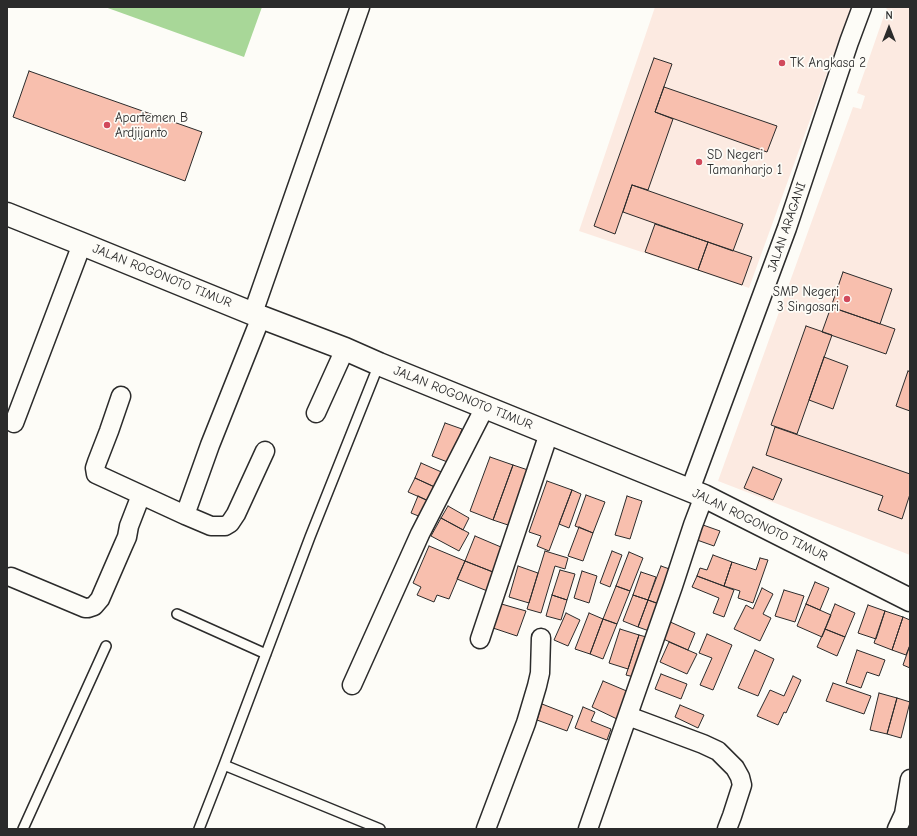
<!DOCTYPE html>
<style>
body{margin:0}
#map{position:relative;width:917px;height:836px;overflow:hidden;background:#fdfcf7;font-family:"Comic Neue",sans-serif}
canvas{display:block}
.frame{position:absolute;inset:0;border:8px solid #2b2b2b;pointer-events:none}
.north{position:absolute;left:869px;top:8px;width:40px;height:40px;-webkit-text-stroke:3px #fdfcf7;paint-order:stroke;rotate:0deg;font-size:11px;font-weight:700;line-height:16px;text-align:center;color:#2b2b2b}
.north::after{content:'';display:block;margin:auto;width:14px;height:18px;background:#2b2b2b;clip-path:polygon(50% 0,100% 100%,50% 72%,0 100%)}
</style>
<div id="map">
<canvas width="917" height="836"></canvas>
<div class="frame"></div>
<div class="north">N</div>
</div>
<script>
const context = document.querySelector('canvas').getContext('2d');
context.lineJoin = 'round';
function fill(path, color) {
  context.fillStyle = color;
  context.fill(path, 'evenodd');
}
function shape(rows) {
  const path = new Path2D();
  for (const r of rows) {
    path.moveTo(r[0], r[1]);
    for (let i = 2; i < r.length; i += 2) path.lineTo(r[i], r[i + 1]);
  }
  return path;
}
function strokePath(path, color, width, dash) {
  context.strokeStyle = color;
  context.lineWidth = width;
  context.lineCap = dash ? 'butt' : 'round';
  context.setLineDash(dash || []);
  context.stroke(path);
}
function drawText(font, color, halo, rows, align = 'center') {
  context.font = font + ' "Comic Neue",sans-serif';
  context.lineWidth = 3.5;
  context.setLineDash([]);
  context.textBaseline = 'middle';
  context.strokeStyle = halo;
  context.fillStyle = color;
  for (const [text, x, y, turn = 0] of rows) {
    context.save();
    context.translate(x, y);
    context.rotate((+turn || 0) * Math.PI / 180);
    context.textAlign = isNaN(turn) ? turn : align;
    if (halo) context.strokeText(text, 0, 0);
    context.fillText(text, 0, 0);
    context.restore();
  }
}
const built = shape([
 [655,7,851,7,749,288,579,231],
 [887,7,910,7,910,555,718,481,853,107,861,109,865,96,857,93]
]);
const green = shape([
 [105,7,262,7,244,57]
]);
const building = shape([
 [654,58,672,64,655,112,673,119,648,190,632,185,615,234,594,226,654,58],
 [29,71,202,132,185,181,13,117,29,71],
 [664,87,777,126,767,152,655,112,664,87],
 [632,185,743,224,733,251,623,212,632,185],
 [655,224,708,242,698,270,645,252,655,224],
 [708,242,752,257,742,285,698,270,708,242],
 [843,272,892,289,880,324,831,307,843,272],
 [831,307,895,329,886,354,822,332,831,307],
 [806,326,832,335,797,434,771,425,806,326],
 [824,357,848,366,833,409,809,400,824,357],
 [908,371,910,372,910,411,896,406,908,371],
 [445,423,462,429,450,463,432,456,445,423],
 [775,427,910,474,910,494,902,519,878,510,883,496,766,455,775,427],
 [490,457,513,465,493,520,470,511,490,457],
 [421,463,446,474,439,489,415,478,421,463],
 [513,465,531,471,511,526,493,520,513,465],
 [753,467,782,479,773,500,744,488,753,467],
 [415,478,439,489,433,503,408,492,415,478],
 [547,481,572,490,549,551,537,546,541,536,529,532,547,481],
 [572,490,581,494,569,528,559,524,572,490],
 [586,495,605,502,593,533,575,526,586,495],
 [418,496,433,503,426,519,411,513,418,496],
 [627,496,642,501,630,539,615,535,627,496],
 [448,506,469,518,463,530,441,518,448,506],
 [441,518,469,533,459,551,431,536,441,518],
 [703,525,720,531,714,546,697,540,703,525],
 [579,527,593,533,583,561,568,556,579,527],
 [475,536,508,550,498,574,465,561,475,536],
 [429,546,465,561,449,599,437,595,434,602,417,595,421,587,413,583,429,546],
 [545,551,568,558,565,569,555,566,541,613,527,609,545,551],
 [612,551,622,555,610,587,600,583,612,551],
 [629,552,643,558,630,591,616,586,629,552],
 [713,555,732,562,724,586,697,576,700,568,707,570,713,555],
 [760,558,768,560,753,603,738,598,740,591,724,586,732,562,756,570,760,558],
 [465,561,498,574,490,592,457,579,465,561],
 [518,566,538,573,529,603,509,597,518,566],
 [661,566,675,571,662,605,648,600,661,566],
 [560,570,575,574,567,600,552,595,560,570],
 [582,571,597,576,589,603,574,598,582,571],
 [641,572,656,577,648,600,633,595,641,572],
 [697,576,734,590,724,617,713,613,719,598,692,587,697,576],
 [815,582,829,588,820,610,806,604,815,582],
 [616,586,630,591,617,624,603,619,616,586],
 [762,588,773,594,763,614,771,618,760,641,734,629,746,605,753,609,762,588],
 [784,590,804,596,795,622,775,616,784,590],
 [552,595,567,600,561,620,546,616,552,595],
 [633,595,648,600,638,627,623,621,633,595],
 [648,600,662,605,652,632,638,627,648,600],
 [498,603,526,611,517,636,490,627,498,603],
 [806,604,831,615,822,637,797,626,806,604],
 [835,604,855,613,845,637,825,629,835,604],
 [868,605,885,611,876,639,858,633,868,605],
 [885,611,903,617,892,650,874,643,885,611],
 [566,613,580,620,568,646,554,640,566,613],
 [589,613,603,619,590,654,575,649,589,613],
 [903,617,910,620,910,645,906,655,892,650,903,617],
 [603,619,617,624,603,659,590,654,603,619],
 [668,621,695,633,688,650,661,638,668,621],
 [620,629,639,635,628,669,609,663,620,629],
 [825,629,845,637,837,656,817,647,825,629],
 [707,634,732,645,713,690,700,685,712,658,699,653,707,634],
 [639,635,650,638,638,678,626,675,639,635],
 [669,642,697,654,687,674,660,662,669,642],
 [910,645,910,668,903,665,910,645],
 [755,650,774,659,758,696,738,688,755,650],
 [857,650,885,660,879,676,867,672,861,688,846,683,857,650],
 [661,674,687,684,681,699,655,689,661,674],
 [793,676,801,680,786,713,784,712,778,725,757,716,770,690,784,696,793,676],
 [603,681,629,692,617,719,592,707,603,681],
 [833,683,871,696,864,714,826,701,833,683],
 [879,693,897,698,887,734,870,730,879,693],
 [897,698,910,702,901,738,887,734,897,698],
 [542,704,573,716,567,731,537,720,542,704],
 [680,705,704,715,698,728,675,717,680,705],
 [583,707,595,712,591,721,611,729,607,740,575,728,583,707]
]);
const service = shape([
 [177,614,266,654],
 [224,765,380,829],
 [23,829,106,646],
 [199,829,224,765,310,537,379,364]
]);
const minor = shape([
 [253,313,360,7],
 [121,396,109,431,97,462,95,468,96,474,185,515,210,445,261,317],
 [316,413,345,349],
 [14,423,82,244],
 [690,490,787,228,849,42,862,7],
 [185,515,211,526,225,526,230,523,236,514,265,451],
 [11,577,85,608,88,608,94,606,100,599,123,546,127,537,129,526,141,495],
 [480,639,549,433],
 [352,685,420,534,485,407],
 [628,716,703,744,718,751,735,768,740,777,742,785,732,816,727,829],
 [486,829,526,723,537,686,540,673,541,638],
 [588,829,673,586,693,525,704,496],
 [897,829,904,814,910,779]
]);
const secondary = shape([
 [7,214,82,244,261,317,345,349,379,364,704,496,910,600]
]);
const markers = [
 [782,63,4,"#d1495b"],
 [107,125,4,"#d1495b"],
 [699,162,4,"#d1495b"],
 [847,299,4,"#d1495b"]
];
const poiNames = [
 ["TK Angkasa 2",790,63],
 ["Apartemen B",115,118],
 ["Ardjijanto",115,133],
 ["SD Negeri",707,155],
 ["Tamanharjo 1",707,170],
 ["SMP Negeri",839,292,"right"],
 ["3 Singosari",839,307,"right"]
];
const streetNames = [
 ["JALAN ARAGANI",787,227,-71],
 ["JALAN ROGONOTO TIMUR",162,276,22],
 ["JALAN ROGONOTO TIMUR",463,398,22],
 ["JALAN ROGONOTO TIMUR",760,525,26]
];
fill(built, '#fceae1');
fill(green, '#a8d798');
fill(building, '#f8bfae');
strokePath(building, '#2b2b2b', 1);
strokePath(service, '#2b2b2b', 12);
strokePath(minor, '#2b2b2b', 21);
strokePath(secondary, '#2b2b2b', 25);
strokePath(service, '#fdfcf7', 9);
strokePath(minor, '#fdfcf7', 18);
strokePath(secondary, '#fdfcf7', 22);
for (const [x, y, r, color] of markers) {
  const dot = new Path2D();
  dot.arc(x, y, r, 0, 2 * Math.PI);
  context.fillStyle = color;
  context.fill(dot);
  strokePath(dot, '#fdfcf7', 1.5);
}
drawText('13px', '#2b2b2b', '#fdfcf7', poiNames, 'left');
drawText('13px', '#2b2b2b', '#fdfcf7', streetNames);
</script>
